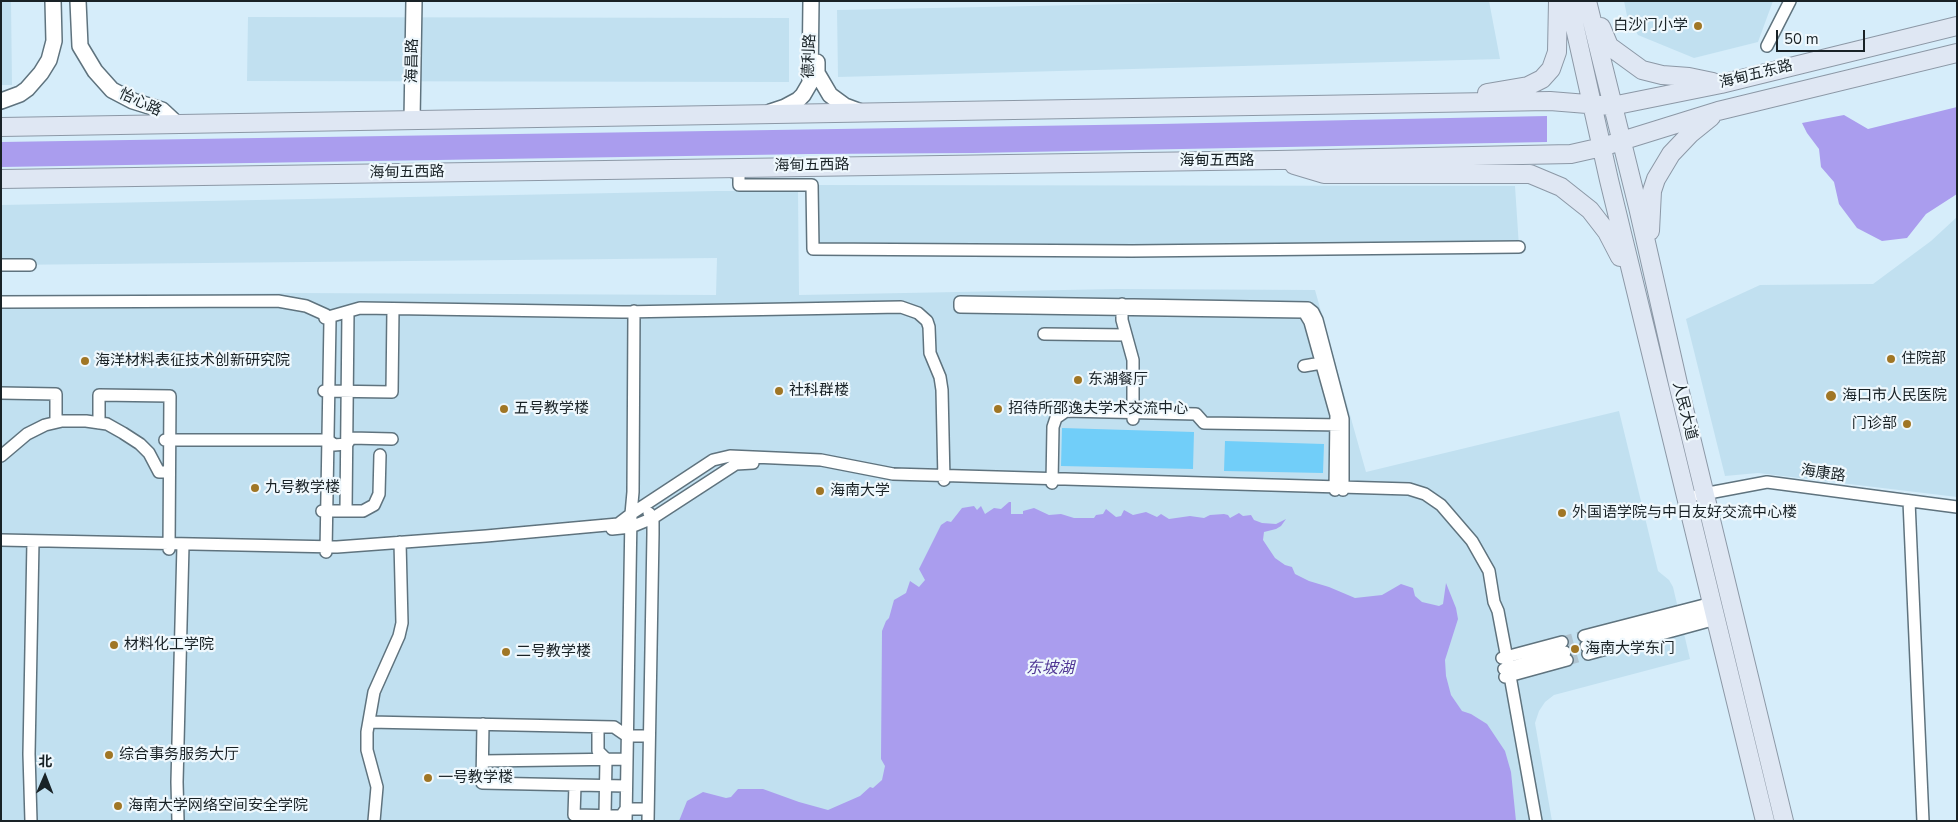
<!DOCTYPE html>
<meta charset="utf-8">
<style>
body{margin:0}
#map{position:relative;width:1958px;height:822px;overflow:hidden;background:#d6edfa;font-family:"Nunito Sans","Noto Sans SC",sans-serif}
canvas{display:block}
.frame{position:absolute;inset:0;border:2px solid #192226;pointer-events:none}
.north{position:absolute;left:20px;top:752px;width:50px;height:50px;-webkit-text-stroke:4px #eff8fd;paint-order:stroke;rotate:1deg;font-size:14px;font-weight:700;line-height:20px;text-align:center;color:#192226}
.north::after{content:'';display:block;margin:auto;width:18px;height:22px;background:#192226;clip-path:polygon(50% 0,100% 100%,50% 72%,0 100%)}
.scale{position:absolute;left:1776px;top:30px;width:89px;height:22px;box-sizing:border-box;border:2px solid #192226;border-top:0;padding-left:6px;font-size:15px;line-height:18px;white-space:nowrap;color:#192226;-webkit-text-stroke:4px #eff8fd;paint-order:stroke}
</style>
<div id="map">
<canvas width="1958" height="822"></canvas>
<div class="frame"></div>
<div class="north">北</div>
<div class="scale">50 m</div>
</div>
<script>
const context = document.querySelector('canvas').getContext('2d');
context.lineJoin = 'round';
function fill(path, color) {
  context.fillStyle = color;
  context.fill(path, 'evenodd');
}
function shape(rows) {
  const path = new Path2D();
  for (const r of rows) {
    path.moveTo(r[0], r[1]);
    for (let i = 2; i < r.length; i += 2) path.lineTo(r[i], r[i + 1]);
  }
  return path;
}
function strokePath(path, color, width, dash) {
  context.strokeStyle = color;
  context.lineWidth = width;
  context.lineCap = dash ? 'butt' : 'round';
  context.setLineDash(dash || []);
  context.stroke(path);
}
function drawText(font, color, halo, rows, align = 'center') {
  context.font = font + ' "Nunito Sans","Noto Sans SC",sans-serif';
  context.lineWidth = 4.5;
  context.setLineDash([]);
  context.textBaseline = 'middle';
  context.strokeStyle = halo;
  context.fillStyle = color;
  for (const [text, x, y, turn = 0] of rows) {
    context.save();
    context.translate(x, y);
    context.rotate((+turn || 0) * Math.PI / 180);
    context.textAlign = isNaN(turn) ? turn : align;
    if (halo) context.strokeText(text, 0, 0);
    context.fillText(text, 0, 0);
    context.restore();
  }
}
const built = shape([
 [1,1,11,1,12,85,1,85],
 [1272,1,1489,1,1500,59,838,77,837,10],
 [1624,1,1773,1,1758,42,1694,58,1638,35,1627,16],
 [248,17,789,18,789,82,247,81],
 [812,185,1515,186,1519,247,813,249],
 [717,191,798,191,799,295,1117,289,1315,290,1366,472,1619,411,1658,571,1669,580,1673,587,1690,659,1554,695,1545,702,1539,711,1535,723,1552,821,1,821,1,297,294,293,716,295,717,258,1,265,1,205],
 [1957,217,1957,497,1758,473,1725,476,1686,319,1760,285,1873,284,1931,241]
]);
const green = shape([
 [1062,428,1194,432,1193,469,1061,466],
 [1225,441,1324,444,1323,473,1224,471]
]);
const water = shape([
 [1957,107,1957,194,1926,214,1907,238,1882,241,1857,228,1839,204,1834,182,1821,167,1819,149,1807,133,1802,123,1844,115,1868,129],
 [1547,116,1547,142,973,153,811,154,1,167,1,142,1159,124],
 [1009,502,1011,502,1011,514,1023,514,1023,511,1034,508,1049,515,1061,514,1074,518,1094,518,1096,515,1103,514,1106,509,1116,517,1121,516,1124,510,1133,515,1146,512,1157,517,1161,514,1169,519,1190,516,1204,518,1210,515,1224,514,1228,515,1230,518,1239,513,1243,516,1251,515,1254,520,1262,523,1276,524,1286,519,1281,526,1276,529,1264,532,1263,540,1275,558,1285,565,1292,567,1295,574,1309,581,1329,587,1355,598,1382,595,1401,584,1413,588,1415,596,1422,602,1439,606,1443,604,1446,583,1456,608,1458,619,1445,660,1446,676,1451,695,1462,711,1471,714,1487,724,1505,751,1511,772,1516,821,679,821,687,801,703,792,726,798,731,797,738,789,763,789,799,802,828,810,860,796,870,787,873,788,882,780,885,766,881,759,882,631,886,621,889,618,894,600,906,593,910,581,919,587,925,580,919,569,941,525,947,521,951,522,962,508,974,506,977,510,981,506,985,514,994,508,1001,509]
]);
const streetTunnel = shape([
 [1562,642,1584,636],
 [1565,652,1586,646],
 [1567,660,1588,654]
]);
const street = shape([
 [1767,46,1790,1],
 [730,171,739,173,739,185,812,185,813,249,1132,251,1519,247],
 [1,265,30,265],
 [1,302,278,301,306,306,326,315,330,320,326,552],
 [1122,304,1122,320,1133,360,1133,419],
 [325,318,360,308,622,312,901,307,918,313,927,321,929,327,930,353,940,377,942,390,944,480],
 [1044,334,1126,335],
 [1304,366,1327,362],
 [324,391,392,392,393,309],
 [1,393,56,394,56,422],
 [99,423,99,395,170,396,169,549],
 [165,440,328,440,334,445,347,444,351,438,392,439],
 [1,456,27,434,45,425,62,421,86,421,107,424,123,433,140,444,149,453,159,472,169,472],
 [1052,483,1053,427,1056,418,1066,411,1196,414,1204,423,1343,425],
 [1335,490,1336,415,1310,322,1304,312,960,307,960,302,1308,308,1313,312,1317,320,1343,419,1343,490],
 [1698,495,1767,482,1957,507],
 [1909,501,1923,821],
 [322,511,363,511,374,505,379,494,380,455],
 [346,511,348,312],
 [612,529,631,527,653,518,736,464,753,463],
 [1,540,337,547,486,536,618,524,631,514,713,460,730,456,821,460,893,474,1409,489,1425,494,1441,505,1472,541,1489,571,1494,602,1498,611,1505,648,1536,821],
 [1584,636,1712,603],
 [1586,646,1714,611],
 [1588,654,1716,619],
 [1502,658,1562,642],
 [1504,669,1565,652],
 [1505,677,1567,660],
 [369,722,614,727,627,736,649,736],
 [483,724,482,783,626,786],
 [598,727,598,751,606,759,605,815],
 [483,761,627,759],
 [575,785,574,815,621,816,626,809,648,809],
 [31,821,29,754,33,541],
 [178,821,177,782,183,545],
 [374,821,377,787,367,750,367,732,374,692,399,636,402,623,400,542],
 [626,821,631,514,633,492,634,311],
 [648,821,653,534,653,518,649,513]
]);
const secondary = shape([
 [78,1,80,46,95,71,112,90,133,101,162,110,176,123],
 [817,62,817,73,820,78,830,95,845,106,861,112],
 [1,101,20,94,27,89,41,73,49,60,54,41,53,1],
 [770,112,785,107,798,100,803,95,810,83,811,1],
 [412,120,414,1]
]);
const primary = shape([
 [1569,1,1609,180,1765,821],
 [1587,1,1638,207,1679,388,1784,821],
 [1601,27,1609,46,1642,70,1662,75,1689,77,1713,82],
 [1487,93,1528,86,1542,79,1551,69,1557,52,1558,1],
 [1,127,1550,101,1612,106,1721,84,1957,26],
 [1294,165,1324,174,1530,174,1561,187,1590,210,1607,232,1620,257],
 [1,179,1277,160,1571,154,1602,147,1718,111,1957,53],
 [1650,231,1652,191,1656,179,1671,154,1690,134,1711,117]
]);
const markers = [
 [1698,26,5,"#a07625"],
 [1891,359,5,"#a07625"],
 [85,361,5,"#a07625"],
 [1078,380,5,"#a07625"],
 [779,391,5,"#a07625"],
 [1831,396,6,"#a07625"],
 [504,409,5,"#a07625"],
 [998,409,5,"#a07625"],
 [1907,424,5,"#a07625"],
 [255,488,5,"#a07625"],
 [820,491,5,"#a07625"],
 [1562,513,5,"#a07625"],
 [114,645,5,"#a07625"],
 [1575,649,5,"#a07625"],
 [506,652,5,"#a07625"],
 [109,755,5,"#a07625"],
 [428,778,5,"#a07625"],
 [118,806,5,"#a07625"]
];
const poiNames = [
 ["白沙门小学",1688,26,"right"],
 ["住院部",1901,359],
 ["海洋材料表征技术创新研究院",95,361],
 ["东湖餐厅",1088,380],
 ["社科群楼",789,391],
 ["海口市人民医院",1842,396],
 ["五号教学楼",514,409],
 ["招待所邵逸夫学术交流中心",1008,409],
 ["门诊部",1897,424,"right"],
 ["九号教学楼",265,488],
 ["海南大学",830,491],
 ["外国语学院与中日友好交流中心楼",1572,513],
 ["材料化工学院",124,645],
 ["海南大学东门",1585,649],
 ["二号教学楼",516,652],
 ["综合事务服务大厅",119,755],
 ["一号教学楼",438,778],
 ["海南大学网络空间安全学院",128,806]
];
const streetNames = [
 ["德利路",810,56,-88],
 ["海昌路",413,61,-89],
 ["海甸五东路",1756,75,-14],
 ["怡心路",140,103,25],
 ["海甸五西路",1217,161],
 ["海甸五西路",812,166,-1],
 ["海甸五西路",407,173,-1],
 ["人民大道",1684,411,76],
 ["海康路",1823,474,8]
];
const waterNames = [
 ["东坡湖",1050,669]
];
fill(built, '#c1e0f0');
fill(green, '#71cef9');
fill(water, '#aa9dee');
strokePath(streetTunnel, '#b0c4d0', 11, [11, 5.5]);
strokePath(street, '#5f737e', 14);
strokePath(secondary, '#5f737e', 18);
strokePath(primary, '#8c98a6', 20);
strokePath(street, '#fff', 11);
strokePath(secondary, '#fff', 15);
strokePath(primary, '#dfe7f3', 18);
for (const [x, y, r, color] of markers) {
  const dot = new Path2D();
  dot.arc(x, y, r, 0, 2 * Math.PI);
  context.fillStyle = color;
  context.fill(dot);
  strokePath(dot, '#eff8fd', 2);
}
drawText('15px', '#192226', '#eff8fd', poiNames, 'left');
drawText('15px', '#192226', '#eff8fd', streetNames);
drawText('italic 16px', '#4f3694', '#eff8fd', waterNames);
</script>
